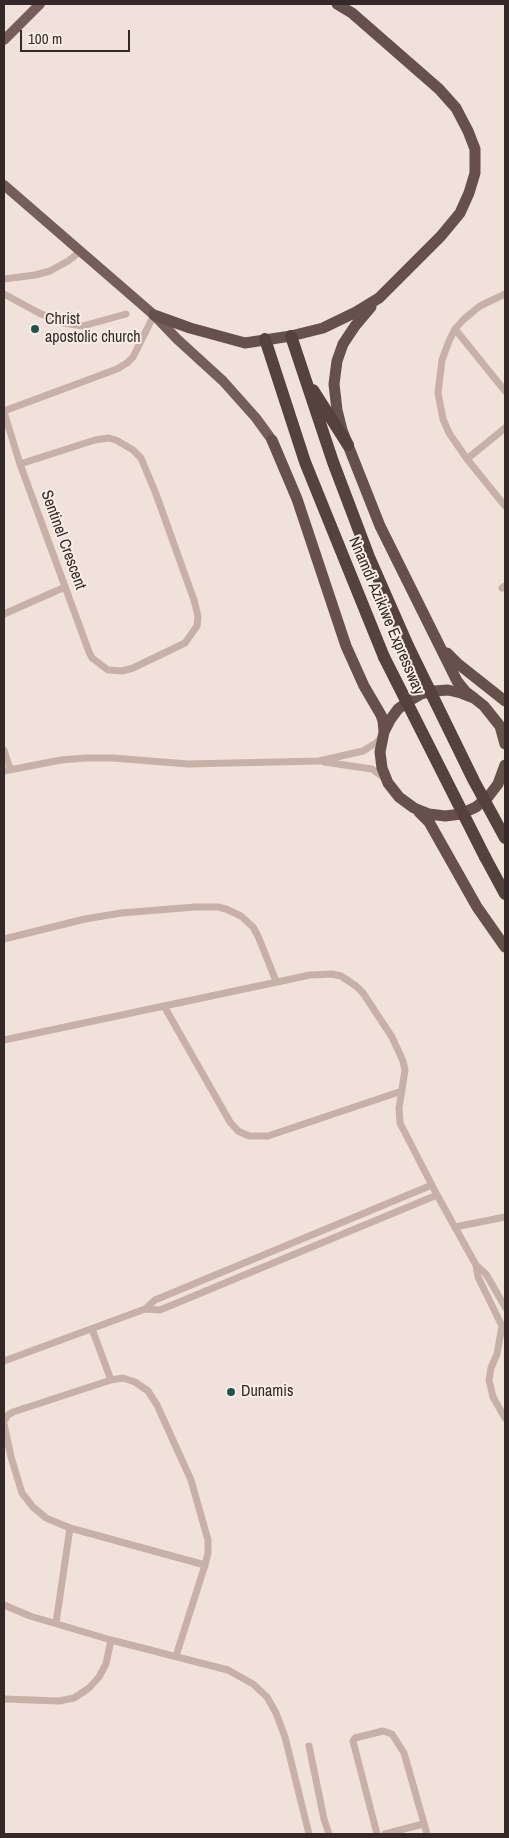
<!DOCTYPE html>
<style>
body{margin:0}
#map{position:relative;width:509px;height:1838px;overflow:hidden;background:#f0e2da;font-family:"Archivo Narrow",sans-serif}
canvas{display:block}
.frame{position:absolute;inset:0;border:5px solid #342927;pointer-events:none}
.scale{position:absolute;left:20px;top:30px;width:110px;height:22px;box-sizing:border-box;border:2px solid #342927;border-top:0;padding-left:6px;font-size:15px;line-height:18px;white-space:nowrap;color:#342927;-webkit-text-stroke:4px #f8ede6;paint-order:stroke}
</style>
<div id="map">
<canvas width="509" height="1838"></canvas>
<div class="frame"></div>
<div class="scale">100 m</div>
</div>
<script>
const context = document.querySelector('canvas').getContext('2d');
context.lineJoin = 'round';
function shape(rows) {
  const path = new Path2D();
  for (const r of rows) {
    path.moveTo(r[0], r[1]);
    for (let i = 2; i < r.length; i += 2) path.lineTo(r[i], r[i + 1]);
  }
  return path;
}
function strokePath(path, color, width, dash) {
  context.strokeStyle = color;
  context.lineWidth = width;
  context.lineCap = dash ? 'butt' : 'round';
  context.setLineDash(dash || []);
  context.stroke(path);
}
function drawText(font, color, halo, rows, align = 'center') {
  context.font = font + ' "Archivo Narrow",sans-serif';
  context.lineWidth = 4;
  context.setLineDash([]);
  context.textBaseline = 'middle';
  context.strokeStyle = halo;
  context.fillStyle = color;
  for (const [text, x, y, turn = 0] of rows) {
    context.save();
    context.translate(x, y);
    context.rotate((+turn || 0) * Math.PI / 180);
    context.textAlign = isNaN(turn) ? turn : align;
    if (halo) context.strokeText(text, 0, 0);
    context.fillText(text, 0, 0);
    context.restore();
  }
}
const minor = shape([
 [4,279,35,275,50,271,68,261,81,251],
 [4,294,39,313,63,323,83,326,126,314],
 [505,294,480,306,464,319,455,329,449,341,442,360,438,393,443,419,449,433,467,459,505,506],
 [455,329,505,391],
 [4,411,117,369,127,363,133,357,154,315],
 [4,412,20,464,89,652,92,658,108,670,122,671,133,668,185,643,197,626,198,616,194,600,156,494,141,458,133,450,116,440,109,438,95,440,20,464],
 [467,459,505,428],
 [502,588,505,586],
 [4,614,65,587],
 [4,750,10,769],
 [324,762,372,769,383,777],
 [4,771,61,760,85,758,113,758,188,764,319,761,363,751,376,743,381,738],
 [4,939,85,919,121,913,195,907,218,907,226,909,241,916,253,927,258,936,276,981],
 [164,1006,230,1122,238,1131,249,1136,268,1136,402,1091],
 [4,1040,310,975,332,974,341,976,356,986,363,993,392,1037,403,1061,405,1070,399,1108,400,1123,437,1195,476,1265,486,1274,505,1307],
 [455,1227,505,1217],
 [476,1265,478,1277,502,1326,497,1354,491,1368,489,1380,493,1397,505,1418],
 [145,1309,155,1300,432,1185],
 [92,1329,111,1380],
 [4,1361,145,1309,160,1310,437,1195],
 [4,1421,8,1415,13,1412,111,1380,123,1378,135,1382,148,1391,157,1405,191,1480,208,1540,208,1553,205,1565,176,1656],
 [4,1424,11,1457,22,1493,33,1507,46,1518,70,1528,205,1565],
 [4,1605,30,1616,111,1640,106,1664,99,1677,89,1688,74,1698,59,1701,4,1699],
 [56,1623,70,1528],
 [111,1640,228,1670,253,1684,267,1697,276,1713,285,1737,309,1834],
 [309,1746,324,1819,329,1834],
 [377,1834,353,1741,355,1738,383,1731,392,1734,404,1753,427,1834],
 [385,1834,423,1824]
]);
const primary = shape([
 [4,40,40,4],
 [4,185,154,315,177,339,223,381,256,418,272,440]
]);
const trunk = shape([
 [371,307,355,326,343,344,337,361,334,384,337,410,342,430,380,526,457,681,466,692,474,698],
 [154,315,190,328,245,343,291,336,323,328,356,312,379,298,441,236,460,213,469,193,475,173,475,149,468,131,456,108,439,89,352,13,337,4],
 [272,440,297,499,346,646,364,686,381,715,383,721,384,731],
 [447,653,457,663,505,701],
 [505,744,500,726,484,706,474,698,461,693,448,690,434,691,421,694,409,701,398,709,390,720,384,732,380,752,382,768,388,783,399,797,414,808,429,814,445,816,461,814,476,807,488,797,498,784,505,765],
 [419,812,429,822,477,907,505,947]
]);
const motorway = shape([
 [291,336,333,462,369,557,408,646],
 [265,339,305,462,384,657],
 [313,390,348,445],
 [485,857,505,894]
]);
const motorwayBridge = shape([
 [408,646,474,781,505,838],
 [384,657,485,857]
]);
const markers = [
 [35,329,5,"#1f544e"],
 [231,1392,5,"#1f544e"]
];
const poiNames = [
 ["Christ",45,320],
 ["apostolic church",45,338],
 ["Dunamis",241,1392]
];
const streetNames = [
 ["Sentinel Crescent",63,540,70],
 ["Nnamdi Azikiwe Expressway",386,616,67]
];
strokePath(minor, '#c7b0a7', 7);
strokePath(primary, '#755d59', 10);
strokePath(trunk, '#65504c', 11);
strokePath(motorway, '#55423e', 12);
strokePath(motorwayBridge, '#55423e', 12);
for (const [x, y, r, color] of markers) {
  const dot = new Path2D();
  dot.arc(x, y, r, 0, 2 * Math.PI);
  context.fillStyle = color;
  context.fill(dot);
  strokePath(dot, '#f8ede6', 2);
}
drawText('16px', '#342927', '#f8ede6', poiNames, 'left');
drawText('16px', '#342927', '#f8ede6', streetNames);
</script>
